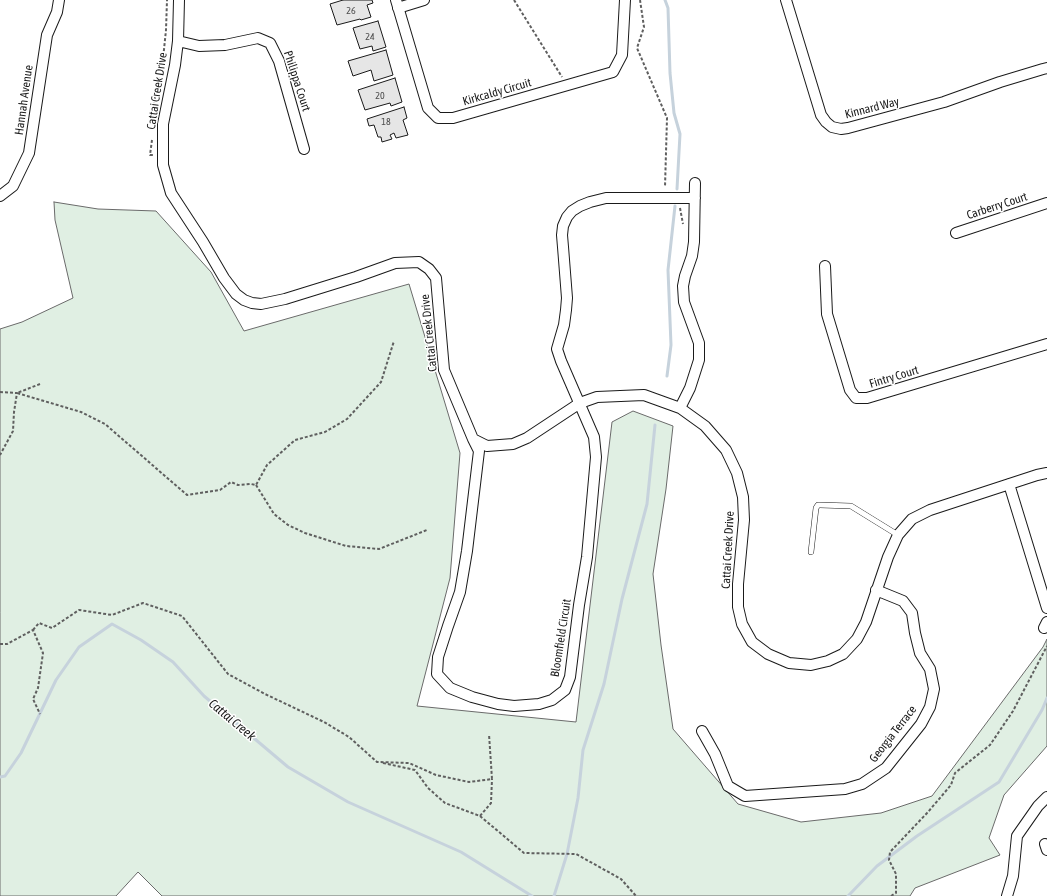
<!DOCTYPE html>
<style>
body{margin:0}
canvas{display:block;background:#fff}
</style>
<canvas width="1047" height="896"></canvas>
<script>
const context = document.querySelector('canvas').getContext('2d');
context.lineJoin = 'round';
function fill(path, color) {
  context.fillStyle = color;
  context.fill(path, 'evenodd');
}
function shape(rows) {
  const path = new Path2D();
  for (const r of rows) {
    path.moveTo(r[0], r[1]);
    for (let i = 2; i < r.length; i += 2) path.lineTo(r[i], r[i + 1]);
  }
  return path;
}
function strokePath(path, color, width, dash) {
  context.strokeStyle = color;
  context.lineWidth = width;
  context.lineCap = dash ? 'butt' : 'round';
  context.setLineDash(dash || []);
  context.stroke(path);
}
function drawText(font, color, halo, rows, align = 'center') {
  context.font = font + ' "Asap Condensed",sans-serif';
  context.lineWidth = 3;
  context.setLineDash([]);
  context.textBaseline = 'middle';
  context.strokeStyle = halo;
  context.fillStyle = color;
  for (const [text, x, y, turn = 0] of rows) {
    context.save();
    context.translate(x, y);
    context.rotate((+turn || 0) * Math.PI / 180);
    context.textAlign = isNaN(turn) ? turn : align;
    if (halo) context.strokeText(text, 0, 0);
    context.fillText(text, 0, 0);
    context.restore();
  }
}
const green = shape([
 [54,202,98,209,156,211,211,272,244,331,409,284,460,453,450,578,417,706,576,722,612,422,633,411,673,426,666,489,653,574,661,645,673,729,738,804,801,822,881,813,932,796,1043,647,1047,639,1047,746,1004,795,989,838,1000,855,915,888,910,896,162,896,138,872,116,896,0,896,0,329,22,322,73,298,55,220,54,202]
]);
const stream = shape([
 [665,0,668,8,670,73,674,113,680,134,677,189],
 [667,376,671,345,668,270,675,206],
 [0,777,5,776,21,753,56,680,79,647,112,624,141,640,173,662,204,696,288,767,348,802,461,852,532,896],
 [554,896,567,854,578,798,583,750,604,684,622,599,647,504,655,425],
 [848,896,877,866,917,836,999,782,1042,710,1047,698]
]);
const building = shape([
 [343,0,372,0,373,3,367,5,371,17,361,20,360,19,337,25,330,4,343,0],
 [378,21,386,47,373,51,372,46,360,49,353,28,378,21],
 [386,50,393,75,374,81,371,70,353,76,348,61,386,50],
 [395,78,402,102,391,106,390,103,365,110,358,90,395,78],
 [404,107,407,118,403,120,408,135,396,138,394,133,390,135,392,139,382,142,381,137,378,137,374,125,369,126,367,119,404,107]
]);
const path = shape([
 [514,0,562,77],
 [640,0,644,27,637,48,667,118,665,187],
 [153,115,156,89,162,69,166,30,167,0],
 [152,140,150,155,153,155],
 [680,208,683,224],
 [40,384,17,393,81,412,105,424,187,495,220,490,231,482,238,485,251,484,256,485,267,465,295,440,325,432,347,419,381,382,394,341],
 [0,392,17,393,14,412,13,431,0,455],
 [256,485,274,514,288,525,305,533,346,546,379,549,427,530],
 [33,630,39,623,52,628,79,610,112,615,143,603,182,616,228,674,265,694,324,722,349,737,377,762,409,763,436,775,469,782,492,779,489,734],
 [0,644,7,644,33,630,43,653,38,688,33,699,40,714],
 [383,763,415,770,428,788,445,803,480,816,491,803,492,779],
 [480,816,524,853,576,854,621,879,636,896],
 [891,896,896,893,896,874,889,860,890,852,928,812,951,785,955,773,990,745,1013,711,1047,646]
]);
const lane = shape([
 [811,552,816,508,818,505,820,505,851,506,898,535]
]);
const street = shape([
 [179,0,178,41,175,65,163,124,163,165,171,193,203,242,224,278,236,294,244,300,252,303,261,304,285,299,356,277,395,263,419,262,429,269,436,278,444,370,473,439,487,446,513,444,527,438,580,403,597,397,644,395,680,408,705,426,726,450,737,473,743,497,744,520,738,584,738,607,742,624,752,642,768,654,789,663,811,665,828,661,843,654,857,639,866,622,888,557,898,535,912,519,930,510,1037,475,1047,473],
 [396,0,428,108,438,118,453,118,613,72,622,55,625,0],
 [786,0,821,115,826,122,832,127,841,129,848,128,944,102,1000,82,1043,69,1047,68],
 [398,8,424,0],
 [178,41,199,46,225,45,258,38,270,43,279,61,304,149],
 [0,196,13,186,29,153,47,35,57,12,59,0],
 [956,233,1047,203],
 [825,266,827,314,850,390,856,398,867,398,1047,344],
 [680,408,690,388,699,360,699,343,684,302,683,286,685,276,692,256,694,242,695,183],
 [473,439,479,451,467,551,460,592,448,626,438,657,437,674,450,688,472,697,498,704,514,706,539,704,552,700,565,690,570,677,579,605,587,557,596,457,594,437,561,361,557,349,564,325,566,310,567,298,563,247,562,235,563,226,567,217,572,211,580,206,590,202,606,198,695,198],
 [1009,484,1047,608],
 [1044,628,1047,622],
 [702,731,715,754,728,786,745,796,845,789,862,784,886,768,921,724,930,707,934,689,930,669,920,653,915,633,912,613,903,601,876,590],
 [1045,844,1047,850],
 [1007,896,1013,876,1017,836,1038,806,1047,797]
]);
const numberNames = [
 ["26",351,11],
 ["24",370,37],
 ["20",380,96],
 ["18",386,122]
];
const streetNames = [
 ["Philippa Court",297,81,72],
 ["Cattai Creek Drive",157,91,-81],
 ["Kirkcaldy Circuit",497,92,-16],
 ["Hannah Avenue",24,100,-82],
 ["Kinnard Way",872,108,-14],
 ["Carberry Court",997,206,-18],
 ["Cattai Creek Drive",429,333,-96],
 ["Fintry Court",894,377,-17],
 ["Cattai Creek Drive",728,550,-87],
 ["Bloomfield Circuit",561,638,-81],
 ["Georgia Terrace",893,734,-52]
];
const waterNames = [
 ["Cattai Creek",232,720,40]
];
fill(green, '#e0efe3');
strokePath(green, '#6a6a6a', 1);
strokePath(stream, '#c6d2dc', 3);
fill(building, '#e6e6e6');
strokePath(building, '#1a1a1a', 1);
strokePath(lane, '#1a1a1a', 6);
strokePath(street, '#1a1a1a', 12);
strokePath(path, '#5f5f5f', 2, [3, 2]);
strokePath(lane, '#fff', 5);
strokePath(street, '#fff', 10);
drawText('10px', '#4d4d4d', null, numberNames);
drawText('12px', '#1a1a1a', '#fff', streetNames);
drawText('italic 13px', '#1a1a1a', '#fff', waterNames);
</script>
